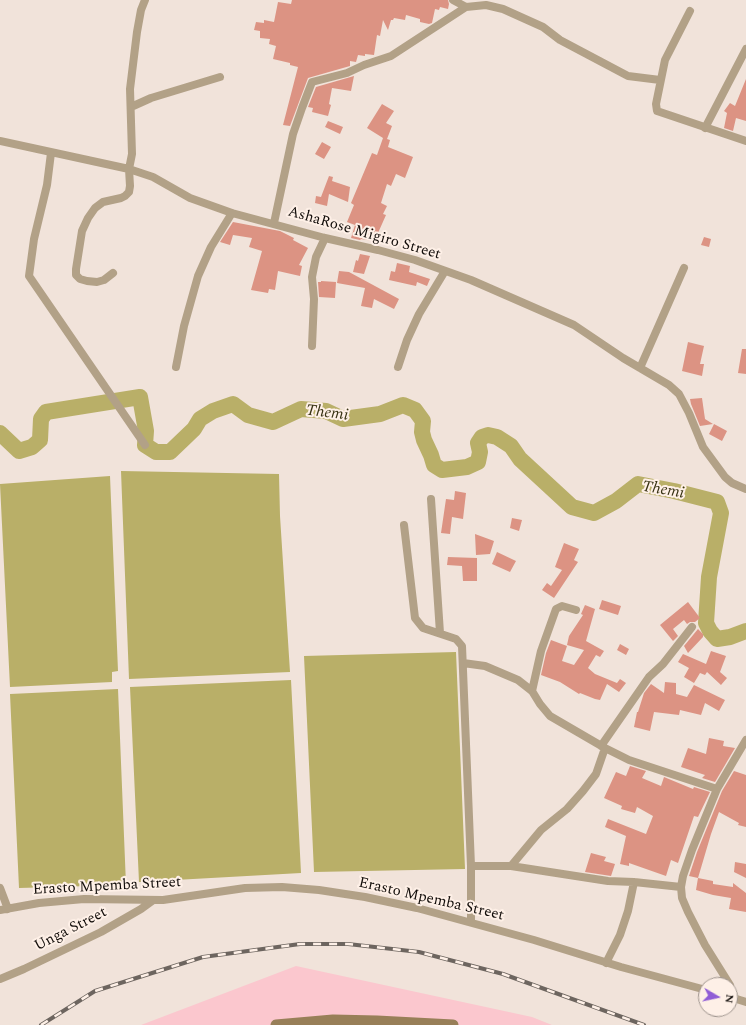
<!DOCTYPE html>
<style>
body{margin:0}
#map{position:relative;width:746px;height:1025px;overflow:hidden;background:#f1e3da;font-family:Spectral,serif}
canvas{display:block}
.north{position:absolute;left:698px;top:977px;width:40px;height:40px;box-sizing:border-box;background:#fef0e7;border:1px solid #9f958e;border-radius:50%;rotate:99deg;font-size:11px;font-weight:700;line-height:16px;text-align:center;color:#110c09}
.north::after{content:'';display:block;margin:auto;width:14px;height:18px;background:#905dd6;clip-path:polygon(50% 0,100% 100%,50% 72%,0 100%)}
</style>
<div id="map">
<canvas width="746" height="1025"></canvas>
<div class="north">N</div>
</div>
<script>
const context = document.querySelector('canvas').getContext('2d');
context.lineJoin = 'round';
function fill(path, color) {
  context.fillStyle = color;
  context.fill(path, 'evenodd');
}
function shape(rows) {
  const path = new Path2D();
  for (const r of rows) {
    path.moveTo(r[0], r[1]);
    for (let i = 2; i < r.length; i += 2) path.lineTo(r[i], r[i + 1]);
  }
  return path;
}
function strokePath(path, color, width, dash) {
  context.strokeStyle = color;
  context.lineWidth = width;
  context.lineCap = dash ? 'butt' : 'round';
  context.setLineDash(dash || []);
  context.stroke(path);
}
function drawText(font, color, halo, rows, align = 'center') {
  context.font = font + ' Spectral,serif';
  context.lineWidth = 4;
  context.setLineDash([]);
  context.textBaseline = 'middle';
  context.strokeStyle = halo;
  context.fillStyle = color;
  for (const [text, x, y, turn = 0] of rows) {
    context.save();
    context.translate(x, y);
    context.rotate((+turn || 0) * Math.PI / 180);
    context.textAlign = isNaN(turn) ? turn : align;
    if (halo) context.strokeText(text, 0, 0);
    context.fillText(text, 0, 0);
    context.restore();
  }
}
const green = shape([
 [296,966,532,1017,552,1025,141,1025]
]);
const water = shape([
 [121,471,279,474,280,516,290,672,129,679],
 [110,476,118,671,112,672,112,682,10,687,0,484],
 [456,652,465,869,314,872,304,656],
 [291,680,301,873,139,882,130,687],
 [118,689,126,885,19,888,10,694]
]);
const river = shape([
 [0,433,19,451,32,447,40,440,41,419,46,412,140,397,146,431,145,445,156,452,170,452,194,429,200,419,213,411,233,404,248,415,273,422,301,409,326,411,343,419,380,414,403,405,415,410,423,421,422,432,424,440,431,455,434,465,442,470,467,467,478,462,480,452,478,443,482,437,488,435,497,437,511,446,520,459,572,507,594,513,616,501,638,484,674,491,717,502,721,513,709,577,706,623,710,631,717,639,730,637,746,631]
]);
const building = shape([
 [292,0,448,0,449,4,448,9,440,7,439,10,435,9,432,23,429,24,420,22,420,19,406,15,405,20,394,18,393,20,391,20,388,30,383,20,380,36,377,35,374,55,365,54,365,56,358,55,356,62,350,61,350,66,308,78,290,126,283,125,298,67,290,65,290,63,273,59,276,46,269,44,270,39,260,38,260,31,254,30,256,22,264,23,264,20,274,22,278,2,291,4],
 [354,76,351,91,332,88,329,104,331,105,328,116,312,112,313,108,308,107,316,87],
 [746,79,746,121,736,118,733,131,724,128,727,113,724,111,730,103,735,106],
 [382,104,394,111,386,123,392,126,387,139,390,140,388,147,413,157,405,178,396,174,391,186,387,184,381,203,387,206,383,214,386,215,378,233,375,231,373,241,361,239,360,240,351,238,355,225,347,222,354,205,351,203,372,153,377,155,383,138,367,128],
 [328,121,343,127,340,134,325,127],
 [322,142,331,147,324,159,315,154],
 [329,176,333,177,332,181,350,187,348,202,329,194,327,206,315,203,316,196,321,197],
 [233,222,280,231,294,238,293,240,308,248,299,265,302,266,300,276,278,271,275,290,269,289,268,293,251,290,262,251,249,247,252,238,233,235,230,245,220,242],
 [704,237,711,239,709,247,701,245],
 [360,254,370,256,364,274,353,272,356,260,358,261],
 [397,263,410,266,409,272,430,279,427,286,417,282,416,286,389,280,391,271,395,272],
 [339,271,349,272,399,299,394,309,374,299,372,308,361,306,365,288,337,283],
 [321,281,336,282,335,298,319,297,318,282,321,282],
 [688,342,704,346,700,364,704,364,702,376,682,371],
 [742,349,746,349,746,374,738,373],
 [702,398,705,419,713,424,700,426,691,404,690,399],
 [714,424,727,431,722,441,709,434],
 [455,491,466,493,463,519,452,517,450,534,441,533,446,499,454,500],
 [512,518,522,520,519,531,510,528],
 [475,534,494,541,490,554,476,555],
 [564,543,579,549,574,560,578,562,554,598,542,590,547,583,551,586,562,570,555,567],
 [497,552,516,561,510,572,492,564],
 [448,557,477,558,477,581,463,581,462,566,447,565],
 [602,600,621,606,618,615,599,609],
 [688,602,700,618,695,622,690,622,687,624,684,620,673,629,678,636,673,641,660,625],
 [585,605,595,609,586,641,604,651,600,657,596,655,588,668,595,674,617,683,620,679,626,683,619,692,607,684,600,700,595,699,580,693,579,694,560,682,541,675,546,653,551,640,567,646,562,661,574,665,584,650,567,645,569,636,583,615,581,614],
 [698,629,703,634,703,637,688,653,684,646],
 [620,644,629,649,626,655,617,650],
 [711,651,726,656,720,672,727,678,721,685,707,672,705,675,700,673,694,683,684,677,689,668,678,662,683,654,706,664],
 [665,682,676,683,676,694,687,697,694,685,725,700,719,711,705,703,701,715,680,710,679,715,654,712,650,731,634,727,637,712,638,712,644,693,651,684,664,693],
 [709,738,724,741,723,746,735,748,715,782,702,778,705,775,681,767,688,748,706,754],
 [630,766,646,771,642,778,661,786,664,777,693,789,694,787,710,792,698,817,694,816,678,863,671,860,666,876,629,863,629,866,620,864,626,836,605,827,608,819,646,834,653,816,637,807,635,813,621,809,622,806,604,798,616,772,626,776],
 [734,771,746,775,746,827,738,825,739,823,719,812,711,834,698,878,689,876,697,852,722,791],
 [591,853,606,857,604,861,615,864,611,876,585,872],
 [735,862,746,864,746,878,734,872],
 [698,878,713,881,713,884,733,887,733,883,746,893,746,912,729,909,731,898,713,895,696,890]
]);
const street = shape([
 [453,0,466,7],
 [690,11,665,60,656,104,657,111,746,141],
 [131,107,151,98,220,77],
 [705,128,746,49],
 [0,141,129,169,153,177,190,198,232,213,325,238,378,250,415,260,471,280,574,325,623,358,669,385,679,394,689,413,703,447,725,477,732,483,746,489],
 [51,153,47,185,34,239,29,276,145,445],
 [274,223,293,134,302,108,312,82,347,73,364,65,391,56,466,7,486,5,503,9,543,27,560,40,628,76,660,80],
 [113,273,104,280,97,282,87,281,80,279,76,275,76,269,82,231,88,218,95,208,103,202,121,198,125,196,129,192,130,186,129,169,132,154,130,89,137,32,141,10,145,0],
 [312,346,314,299,312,277,316,257,325,238],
 [176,367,184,326,198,276,211,247,232,213],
 [398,367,407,340,419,314,445,271],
 [640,368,684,268],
 [431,499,440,633],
 [404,525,415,618,423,628,456,639,462,646,471,866,471,922],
 [463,663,485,666,518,680,532,691,540,704,550,716,605,748,629,760,717,789],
 [532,691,541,651,556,609,562,606,576,610],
 [601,746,649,677,663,664,692,627],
 [471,866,511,866,608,881,634,882,681,887],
 [511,866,541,830,567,809,583,791,596,774,605,748],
 [0,888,8,909],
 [0,910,39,903,84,899,163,900,245,888,282,887,319,890,365,897,417,908,534,940,621,967,706,990],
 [606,963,620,935,628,911,634,882],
 [0,979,24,969,101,932,141,909,152,901],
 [730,985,705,945,688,912,682,898,681,887,683,876,692,850,717,789,746,740],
 [730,997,746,1002]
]);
const secondary = shape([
 [276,1025,333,1020,377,1021,453,1025]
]);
const rail = shape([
 [41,1025,95,991,203,957,300,944,348,944,419,952,503,974,644,1025]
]);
const streetNames = [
 ["AshaRose Migiro Street",364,234,16],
 ["Erasto Mpemba Street",107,887,-3],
 ["Erasto Mpemba Street",431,900,13],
 ["Unga Street",71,930,-27]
];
const waterNames = [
 ["Themi",327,414,7],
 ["Themi",663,491,10]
];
fill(green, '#fbc7ce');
fill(water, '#b9af68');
strokePath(river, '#b9af68', 16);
fill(building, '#dc9383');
strokePath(street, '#b2a187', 8);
strokePath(secondary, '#987f58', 11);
strokePath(rail, '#6d655f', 4);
strokePath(rail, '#fef0e7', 2.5, [8]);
drawText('15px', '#110c09', '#fef0e7', streetNames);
drawText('italic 16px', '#383314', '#fef0e7', waterNames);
</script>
